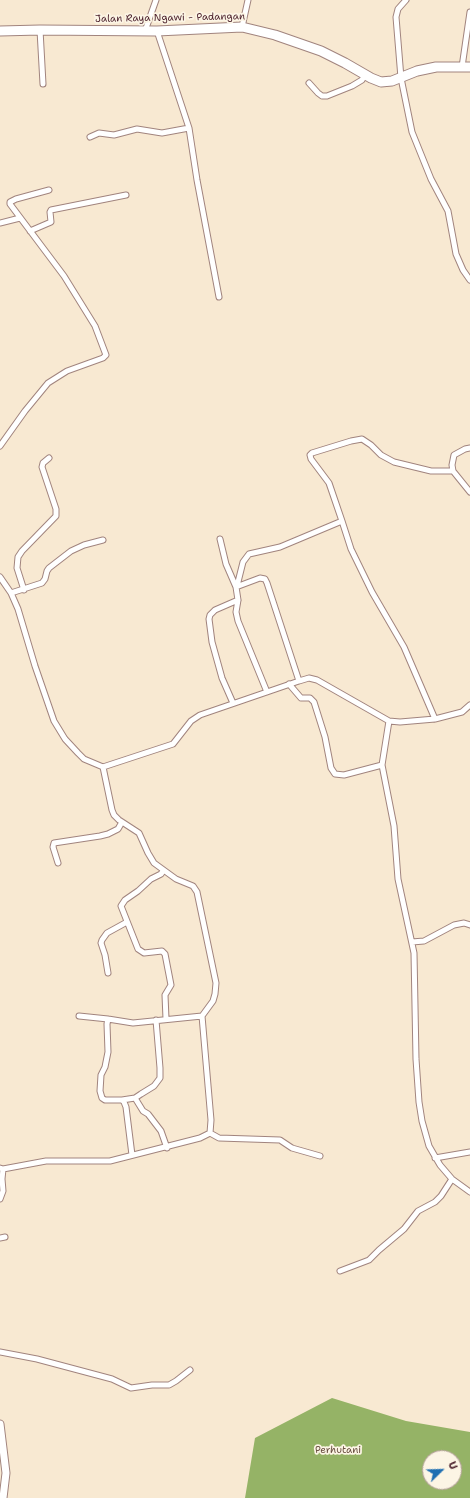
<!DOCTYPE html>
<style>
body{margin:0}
#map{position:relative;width:470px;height:1498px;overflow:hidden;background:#f8e9d2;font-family:"Shantell Sans",sans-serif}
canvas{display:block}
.north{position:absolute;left:422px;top:1450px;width:40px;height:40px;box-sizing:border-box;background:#fcf5e5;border:1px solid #b59f9b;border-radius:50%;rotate:67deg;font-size:11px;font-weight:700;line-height:16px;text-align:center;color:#4a1f2b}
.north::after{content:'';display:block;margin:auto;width:14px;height:18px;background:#1f6fb2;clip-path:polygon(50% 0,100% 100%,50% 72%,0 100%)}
</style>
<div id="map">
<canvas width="470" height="1498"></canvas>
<div class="north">U</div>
</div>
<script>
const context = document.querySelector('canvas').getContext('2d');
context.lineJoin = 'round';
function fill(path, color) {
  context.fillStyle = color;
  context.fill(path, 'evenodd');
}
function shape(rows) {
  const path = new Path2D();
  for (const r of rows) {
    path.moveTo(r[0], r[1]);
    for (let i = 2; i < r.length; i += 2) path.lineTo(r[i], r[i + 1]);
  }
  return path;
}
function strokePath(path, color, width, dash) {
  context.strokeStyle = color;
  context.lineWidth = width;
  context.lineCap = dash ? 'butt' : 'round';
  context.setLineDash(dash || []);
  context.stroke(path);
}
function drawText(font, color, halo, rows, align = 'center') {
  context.font = font + ' "Shantell Sans",sans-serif';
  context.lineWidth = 3.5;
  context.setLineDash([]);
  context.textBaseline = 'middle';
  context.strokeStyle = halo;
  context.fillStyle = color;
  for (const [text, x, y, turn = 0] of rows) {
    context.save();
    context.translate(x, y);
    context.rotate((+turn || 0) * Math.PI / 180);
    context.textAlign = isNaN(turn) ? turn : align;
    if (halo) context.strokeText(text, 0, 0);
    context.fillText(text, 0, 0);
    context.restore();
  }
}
const forest = shape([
 [332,1398,406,1421,470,1432,470,1498,245,1498,255,1438],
 [430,1458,454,1458,454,1482,430,1482]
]);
const street = shape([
 [406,0,398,9,396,17,401,78,412,132,431,179,448,211,456,254,463,270,470,280],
 [242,27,248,0],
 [40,30,43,84],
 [145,31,156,0],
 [157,31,189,128,197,180,219,297],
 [462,67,470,12],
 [309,83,318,93,322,96,327,96,352,86,362,80,365,75],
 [90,137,99,133,114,135,137,129,162,133,189,128],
 [0,223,20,218],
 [30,231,51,222,50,212,51,210,126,195],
 [0,446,25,411,48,383,67,371,103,358,106,355,95,326,64,276,10,204,10,202,16,199,49,190],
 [470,448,465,449,454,455,452,465,453,471,470,492],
 [220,539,226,564,236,587,238,600,236,612,238,621,267,692],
 [0,577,11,593,18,609,35,666,54,721,65,739,78,753,84,759,103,767,173,744,191,721,200,715,299,681,309,678,317,680,389,721,382,765,394,826,398,879,414,953,416,1059,419,1102,422,1121,429,1146,440,1165,452,1179,470,1192],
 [237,586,243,562,249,554,280,547,342,521],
 [236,587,260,578,265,579,267,583,299,681],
 [24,590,17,568,18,557,22,551,56,516,56,509,42,467,43,463,49,458],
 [11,593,42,583,45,579,47,571,49,568,71,551,84,545,103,540],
 [289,684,301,698,310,698,314,702,325,737,331,768,335,774,344,775,382,765],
 [233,703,222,678,212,642,209,619,210,615,215,610,238,600],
 [435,719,404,647,372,592,351,549,342,521,329,483,311,459,310,455,312,453,351,441,362,439,371,445,381,455,394,462,431,471,453,471],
 [389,721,400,722,435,719,462,712,470,705],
 [58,863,53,847,54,843,100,836,108,834,118,829,122,822],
 [163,871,161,874,151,879,138,891,125,900,121,906,138,949,144,953,162,951,165,954,171,985,165,995,166,1019],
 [412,942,424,941,454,925,464,923,470,925],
 [108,973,105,955,101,943,102,940,107,933,127,922],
 [79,1016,108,1019,133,1023,202,1016],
 [108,1019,107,1024,108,1052,105,1067,101,1075,100,1091,102,1098,105,1100,122,1100,124,1102,126,1107,132,1155],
 [135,1098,143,1111,148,1114,161,1131,167,1148],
 [122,1100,135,1098,141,1094,154,1086,160,1078,160,1068,156,1020],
 [210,1133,219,1138,280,1140,292,1148,320,1156],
 [435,1158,470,1152],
 [0,1168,3,1169,46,1161,110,1161,200,1138,210,1133,211,1120,202,1016,213,1001,215,994,216,983,197,892,193,886,176,879,154,863,148,853,139,833,119,820,114,815,112,810,103,767],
 [0,1199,3,1191,2,1179,3,1169],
 [0,1238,5,1237],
 [340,1271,369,1260,379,1250,404,1229,418,1211,435,1202,441,1196,452,1179],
 [0,1352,37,1359,112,1379,131,1388,152,1385,169,1385,176,1381,190,1370]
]);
const secondary = shape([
 [0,1424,6,1473,3,1498]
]);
const highway = shape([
 [0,31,40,30,157,31,242,27,275,35,321,51,345,63,371,78,381,82,392,81,417,71,436,67,470,67]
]);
const streetNames = [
 ["Jalan Raya Ngawi - Padangan",170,18,-1]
];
const parkNames = [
 ["Perhutani",338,1450]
];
fill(forest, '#95b366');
strokePath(street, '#a1847e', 7);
strokePath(secondary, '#a1847e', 9);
strokePath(highway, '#a1847e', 11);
strokePath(street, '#fff', 5);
strokePath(secondary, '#fff', 7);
strokePath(highway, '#fff', 9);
drawText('10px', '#4a1f2b', '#fcf5e5', streetNames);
drawText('10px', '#664c3e', '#fcf5e5', parkNames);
</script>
